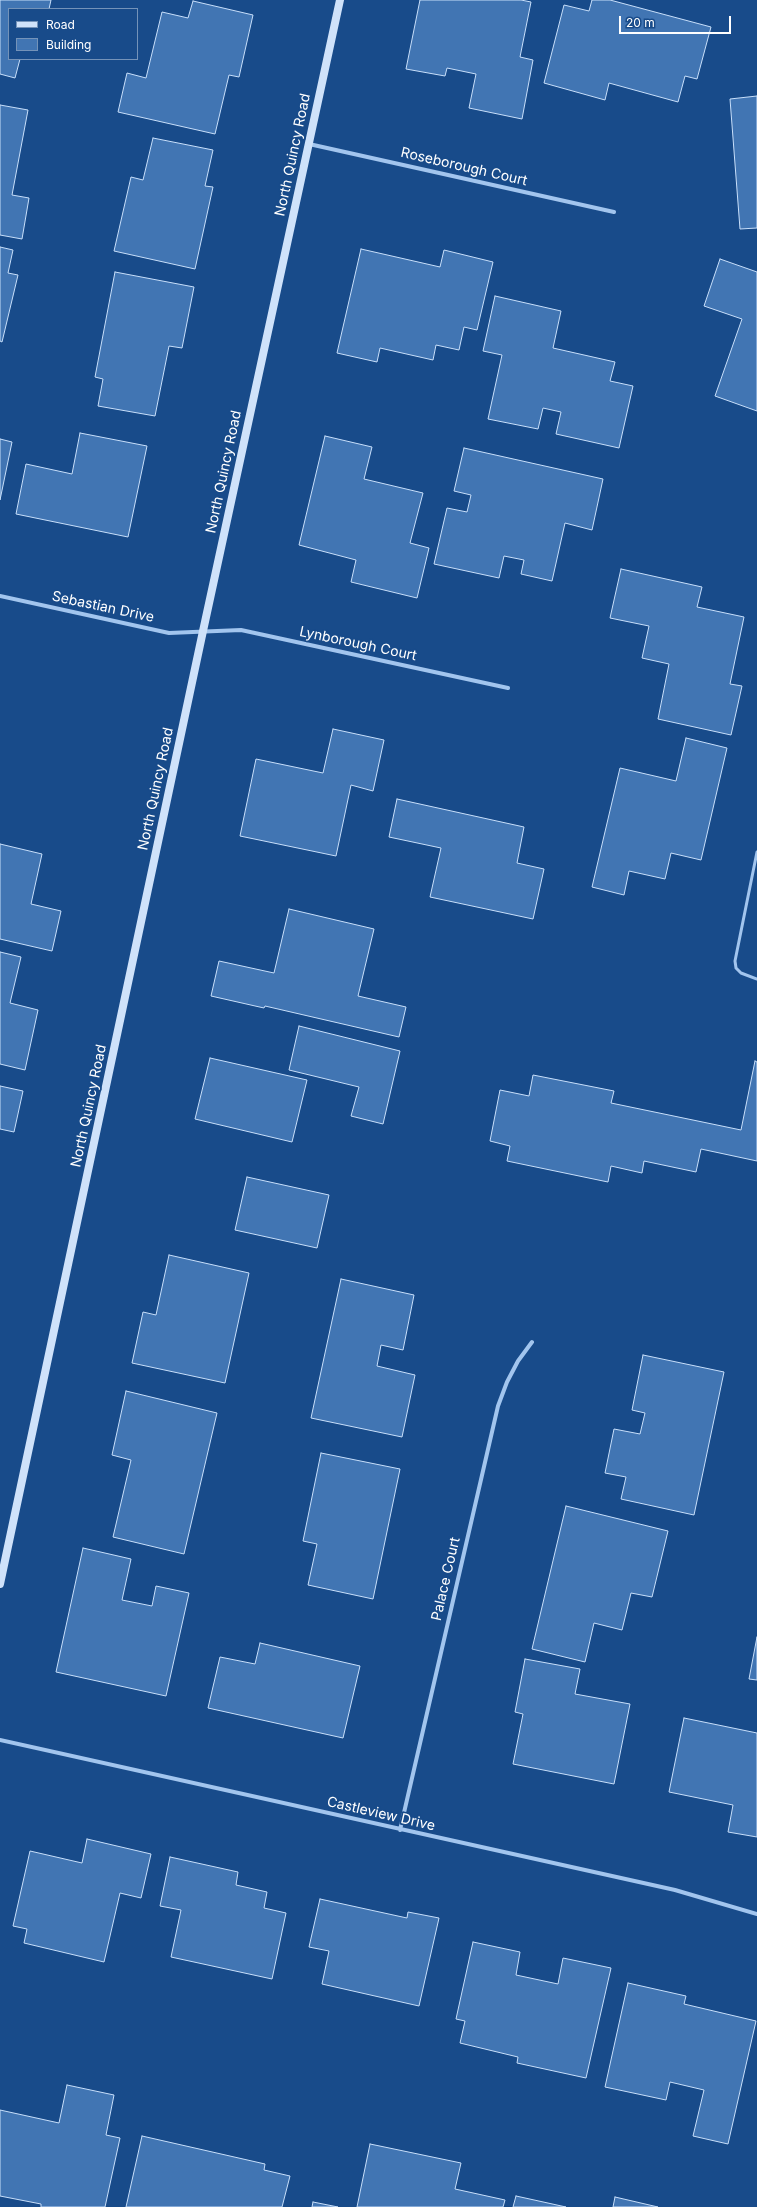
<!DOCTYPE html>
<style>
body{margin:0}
#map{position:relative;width:757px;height:2207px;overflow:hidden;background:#184b8a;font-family:Inter,sans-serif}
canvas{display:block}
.legend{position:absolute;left:8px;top:8px;width:130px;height:52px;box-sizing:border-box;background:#184b8a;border:1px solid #7493b9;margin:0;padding:5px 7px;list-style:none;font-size:12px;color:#fff}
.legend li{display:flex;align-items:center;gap:8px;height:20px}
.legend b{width:20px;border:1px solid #7493b9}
.scale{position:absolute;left:619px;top:16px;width:112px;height:18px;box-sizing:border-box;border:2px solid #fff;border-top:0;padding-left:5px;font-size:12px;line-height:14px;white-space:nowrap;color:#fff;-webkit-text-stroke:3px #184b8a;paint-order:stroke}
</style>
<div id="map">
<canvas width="757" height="2207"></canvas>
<ul class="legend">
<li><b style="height:5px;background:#cfe2fa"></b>Road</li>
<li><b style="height:11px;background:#4175b3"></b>Building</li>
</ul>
<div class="scale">20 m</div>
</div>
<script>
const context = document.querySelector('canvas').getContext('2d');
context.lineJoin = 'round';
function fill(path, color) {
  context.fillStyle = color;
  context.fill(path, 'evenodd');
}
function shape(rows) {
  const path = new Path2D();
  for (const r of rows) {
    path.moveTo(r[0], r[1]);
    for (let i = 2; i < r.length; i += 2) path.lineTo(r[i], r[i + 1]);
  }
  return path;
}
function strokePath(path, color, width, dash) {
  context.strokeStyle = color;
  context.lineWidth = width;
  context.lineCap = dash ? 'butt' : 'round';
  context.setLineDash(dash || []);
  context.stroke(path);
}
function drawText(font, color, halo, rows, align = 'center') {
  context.font = font + ' Inter,sans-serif';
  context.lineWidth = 3.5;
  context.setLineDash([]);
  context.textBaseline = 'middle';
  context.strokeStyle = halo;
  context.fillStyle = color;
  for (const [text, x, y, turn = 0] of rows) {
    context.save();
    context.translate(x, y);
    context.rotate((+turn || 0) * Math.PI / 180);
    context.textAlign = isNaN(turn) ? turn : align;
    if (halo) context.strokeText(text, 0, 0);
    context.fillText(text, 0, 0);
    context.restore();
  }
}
const building = shape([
 [0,0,51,0,49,9,9,9,9,59,20,59,15,78,0,74,0,0],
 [420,0,521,0,531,2,520,57,533,60,522,119,469,108,476,74,447,68,445,76,406,69,420,0],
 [592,0,610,0,711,27,697,79,685,76,678,102,609,83,605,100,544,83,564,5,589,11,592,0],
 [193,1,253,15,239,77,229,75,215,134,118,112,127,73,146,78,162,12,188,18,193,1],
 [757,96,757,228,740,229,730,99,757,96],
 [0,105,28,110,12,195,29,198,22,239,0,235,0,105],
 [153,138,213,150,205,186,213,187,195,269,114,251,131,177,143,180,153,138],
 [0,247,13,250,8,273,18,275,2,342,0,341,0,247],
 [361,249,440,267,444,250,493,262,477,330,464,327,459,350,436,345,433,360,380,348,377,362,337,353,361,249],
 [720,259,757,272,757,411,715,396,742,319,704,306,720,259],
 [115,272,194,287,182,348,169,346,155,416,98,406,103,379,95,377,115,272],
 [495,296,561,311,553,348,615,362,610,381,633,386,619,448,556,434,561,412,543,408,538,429,488,419,502,355,483,351,495,296],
 [80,433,147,446,128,537,16,514,26,464,72,474,80,433],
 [325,436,372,447,364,479,423,493,410,543,429,548,417,598,351,582,356,560,299,545,325,436],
 [0,439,12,442,0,500,0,439],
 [464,448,603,479,592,530,565,523,552,581,521,574,524,560,504,556,499,578,434,564,447,508,467,512,471,495,454,491,464,448],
 [621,569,702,587,697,607,744,617,730,684,742,686,731,735,658,719,669,664,642,658,649,626,610,618,621,569],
 [333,729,384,740,373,791,351,785,336,856,240,836,256,759,323,773,333,729],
 [686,738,727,748,701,860,671,853,665,879,629,871,624,895,592,887,620,768,676,781,686,738],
 [397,799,524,827,517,863,544,869,533,919,430,897,441,848,389,837,397,799],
 [0,844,42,854,31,904,61,911,52,951,0,939,0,844],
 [289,909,374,929,358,996,406,1007,399,1037,265,1006,264,1008,211,996,219,961,274,973,289,909],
 [0,952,21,957,10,1003,38,1010,25,1070,0,1064,0,952],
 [299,1026,400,1051,383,1124,351,1116,359,1087,289,1070,299,1026],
 [210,1058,307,1080,292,1142,195,1119,210,1058],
 [755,1061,757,1062,757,1161,701,1149,696,1172,644,1161,642,1173,611,1166,608,1182,507,1161,510,1146,490,1141,500,1090,529,1096,533,1075,614,1091,611,1103,741,1130,755,1061],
 [0,1086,23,1091,14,1132,0,1129,0,1086],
 [247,1177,329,1195,317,1248,235,1230,247,1177],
 [169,1255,249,1273,225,1383,132,1363,143,1312,156,1315,169,1255],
 [341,1279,414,1295,403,1350,381,1345,377,1366,415,1375,402,1437,311,1418,341,1279],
 [643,1355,724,1372,694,1515,621,1499,626,1477,605,1473,614,1429,640,1434,645,1413,632,1410,643,1355],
 [126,1391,217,1413,184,1554,113,1537,131,1460,112,1455,126,1391],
 [321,1453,400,1469,373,1599,308,1585,317,1544,303,1541,321,1453],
 [566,1506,668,1531,652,1597,631,1593,622,1630,594,1623,585,1662,532,1649,566,1506],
 [83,1548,131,1559,122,1600,152,1606,156,1586,189,1593,166,1696,56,1672,83,1548],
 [757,1637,757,1680,749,1679,757,1637],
 [260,1643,360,1666,343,1738,208,1708,220,1657,255,1664,260,1643],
 [525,1659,580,1669,575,1694,630,1704,614,1784,513,1764,523,1714,515,1712,525,1659],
 [684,1718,757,1733,757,1837,728,1832,733,1805,669,1792,684,1718],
 [87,1839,151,1854,141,1898,120,1893,104,1962,24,1943,27,1929,13,1926,30,1851,82,1863,87,1839],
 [170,1857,238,1872,236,1885,267,1892,264,1908,286,1913,272,1979,171,1957,181,1910,160,1906,170,1857],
 [320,1899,407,1918,408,1912,439,1918,419,2006,322,1984,329,1951,309,1947,320,1899],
 [473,1942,520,1952,516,1975,558,1984,563,1958,611,1968,586,2078,517,2063,518,2057,460,2043,465,2021,456,2019,473,1942],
 [628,1983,686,1996,684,2004,756,2021,728,2144,693,2136,704,2090,670,2082,666,2100,605,2087,628,1983],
 [67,2085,114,2095,106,2135,120,2138,105,2207,41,2207,41,2204,0,2196,0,2110,59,2123,67,2085],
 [142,2136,265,2164,264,2170,290,2176,282,2207,126,2207,142,2136],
 [370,2144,461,2163,455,2189,505,2200,503,2207,357,2207,370,2144],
 [516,2196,566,2207,513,2207,516,2196],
 [615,2197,658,2207,613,2207,615,2197],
 [313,2202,338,2207,312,2207,313,2202]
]);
const lane = shape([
 [757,852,735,961,736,968,741,973,757,979]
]);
const street = shape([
 [309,144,614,212],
 [0,596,169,633,241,630,508,688],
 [0,1740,675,1890,757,1914],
 [400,1830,498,1406,507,1382,518,1361,532,1342]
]);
const secondary = shape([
 [0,1584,203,631,340,0]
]);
const streetNames = [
 ["North Quincy Road",293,155,-78],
 ["Roseborough Court",464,167,13],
 ["North Quincy Road",224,472,-78],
 ["Sebastian Drive",103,607,12],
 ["Lynborough Court",358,644,12],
 ["North Quincy Road",156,789,-78],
 ["North Quincy Road",89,1106,-78],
 ["Palace Court",446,1579,-77],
 ["Castleview Drive",381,1814,13]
];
fill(building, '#4175b3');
strokePath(building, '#c8dffa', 1);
strokePath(lane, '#a2c5ee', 3);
strokePath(street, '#a2c5ee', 4);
strokePath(secondary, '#cfe2fa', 8);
drawText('14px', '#fff', '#184b8a', streetNames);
</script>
